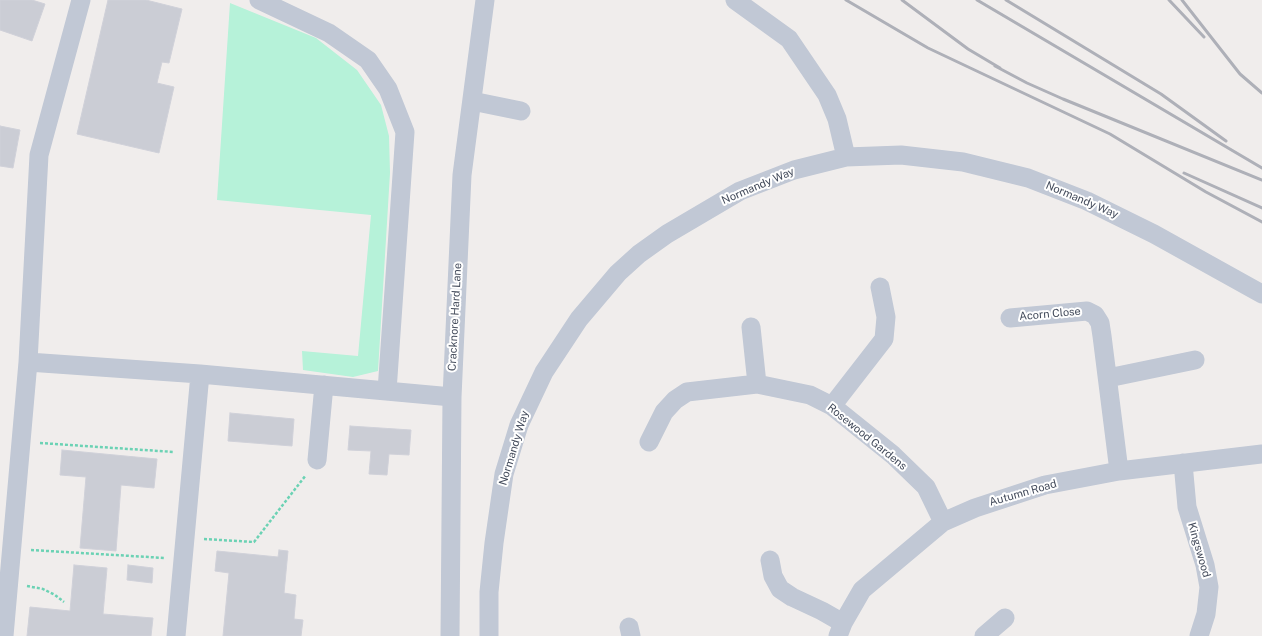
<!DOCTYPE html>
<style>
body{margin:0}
canvas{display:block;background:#f0edec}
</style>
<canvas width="1262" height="636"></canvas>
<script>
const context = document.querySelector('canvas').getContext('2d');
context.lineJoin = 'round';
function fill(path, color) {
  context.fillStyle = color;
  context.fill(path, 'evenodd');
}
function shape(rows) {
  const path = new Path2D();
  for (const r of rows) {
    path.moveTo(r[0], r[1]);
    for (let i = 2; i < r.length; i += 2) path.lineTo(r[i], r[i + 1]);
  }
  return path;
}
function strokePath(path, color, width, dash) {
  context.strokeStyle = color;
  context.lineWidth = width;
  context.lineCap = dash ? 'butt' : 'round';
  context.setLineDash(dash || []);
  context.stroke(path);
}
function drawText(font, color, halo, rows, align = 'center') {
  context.font = font + ' "Public Sans",sans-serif';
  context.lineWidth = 4;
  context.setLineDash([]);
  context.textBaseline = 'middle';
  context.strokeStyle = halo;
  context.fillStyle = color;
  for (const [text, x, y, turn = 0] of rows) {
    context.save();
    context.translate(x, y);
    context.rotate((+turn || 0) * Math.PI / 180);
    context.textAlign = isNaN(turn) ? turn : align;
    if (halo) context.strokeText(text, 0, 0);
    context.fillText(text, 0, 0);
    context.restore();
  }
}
const green = shape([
 [230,3,316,38,357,70,381,105,389,136,390,173,378,371,353,377,303,370,302,351,358,356,371,215,217,200]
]);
const building = shape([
 [0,0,32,0,45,4,32,41,0,30,0,0],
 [108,0,146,0,182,9,169,63,162,62,157,83,174,87,159,153,77,134,108,0],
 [0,126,20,130,13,168,0,166,0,126],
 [230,413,294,419,292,446,228,441,230,413],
 [350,426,411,430,409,455,389,454,387,475,369,474,371,451,348,450,350,426],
 [62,450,157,459,154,488,121,485,116,551,80,548,86,477,60,475,62,450],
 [279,550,288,551,284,593,296,595,294,619,303,620,301,636,223,636,229,573,215,571,217,551,278,557,279,550],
 [74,565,107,568,103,614,153,618,151,636,27,636,30,607,70,611,74,565],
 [128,565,153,568,152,583,127,580,128,565]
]);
const path = shape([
 [40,443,174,452],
 [204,539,254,542,306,475],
 [31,550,165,558],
 [27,586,43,589,55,595,64,602]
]);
const minor = shape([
 [259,0,329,33,368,60,388,89,405,132,387,391],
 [735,0,789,39,827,95,837,119,846,157],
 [472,101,521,111],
 [1010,318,1087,311,1095,315,1100,323,1102,336,1119,471],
 [751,327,757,384],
 [28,362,200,374],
 [1108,378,1195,360],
 [832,406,884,339,886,317,880,287],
 [649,442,664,412,675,400,687,392,757,384,810,395,832,406,893,455,926,487,943,522],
 [317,460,324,385],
 [1183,463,1187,507,1205,565,1209,587,1206,614,1199,636],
 [770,560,773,576,780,589,792,597,822,611,843,623],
 [629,627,631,636],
 [4,636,28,362,39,155,81,0],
 [176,636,200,374,452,397],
 [450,636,452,397,462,175,485,0],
 [489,636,489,592,494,543,504,474,519,425,544,372,579,319,618,273,639,254,667,234,740,191,794,170,846,157,901,155,963,162,1028,178,1087,201,1154,234,1262,294],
 [838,636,843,623,862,590,943,522,975,508,1045,485,1119,471,1262,454],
 [984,636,1005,618]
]);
const rail = shape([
 [846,0,928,48,1110,134,1206,192,1262,222],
 [902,0,968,49,1000,68],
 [977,0,1262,168],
 [1006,0,1161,94,1226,141],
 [1169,0,1204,37],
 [1182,0,1240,74,1262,93],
 [995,66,1027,83,1063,99,1262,180],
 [1184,173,1262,208]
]);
const streetNames = [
 ["Normandy Way",758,186,-23],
 ["Normandy Way",1082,200,23],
 ["Acorn Close",1050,314,-5],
 ["Cracknore Hard Lane",455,317,-87],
 ["Rosewood Gardens",867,437,39],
 ["Normandy Way",514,448,-73],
 ["Autumn Road",1023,493,-16],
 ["Kingswood",1199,550,74]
];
fill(green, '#b6f2d9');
fill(building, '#cbcdd5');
strokePath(building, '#d0d1d9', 1);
strokePath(path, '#6bd2b4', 2.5, [3, 2]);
strokePath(minor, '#c1c8d5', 19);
strokePath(rail, '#aeb0b8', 3);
drawText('11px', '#434b5b', '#fff', streetNames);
</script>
